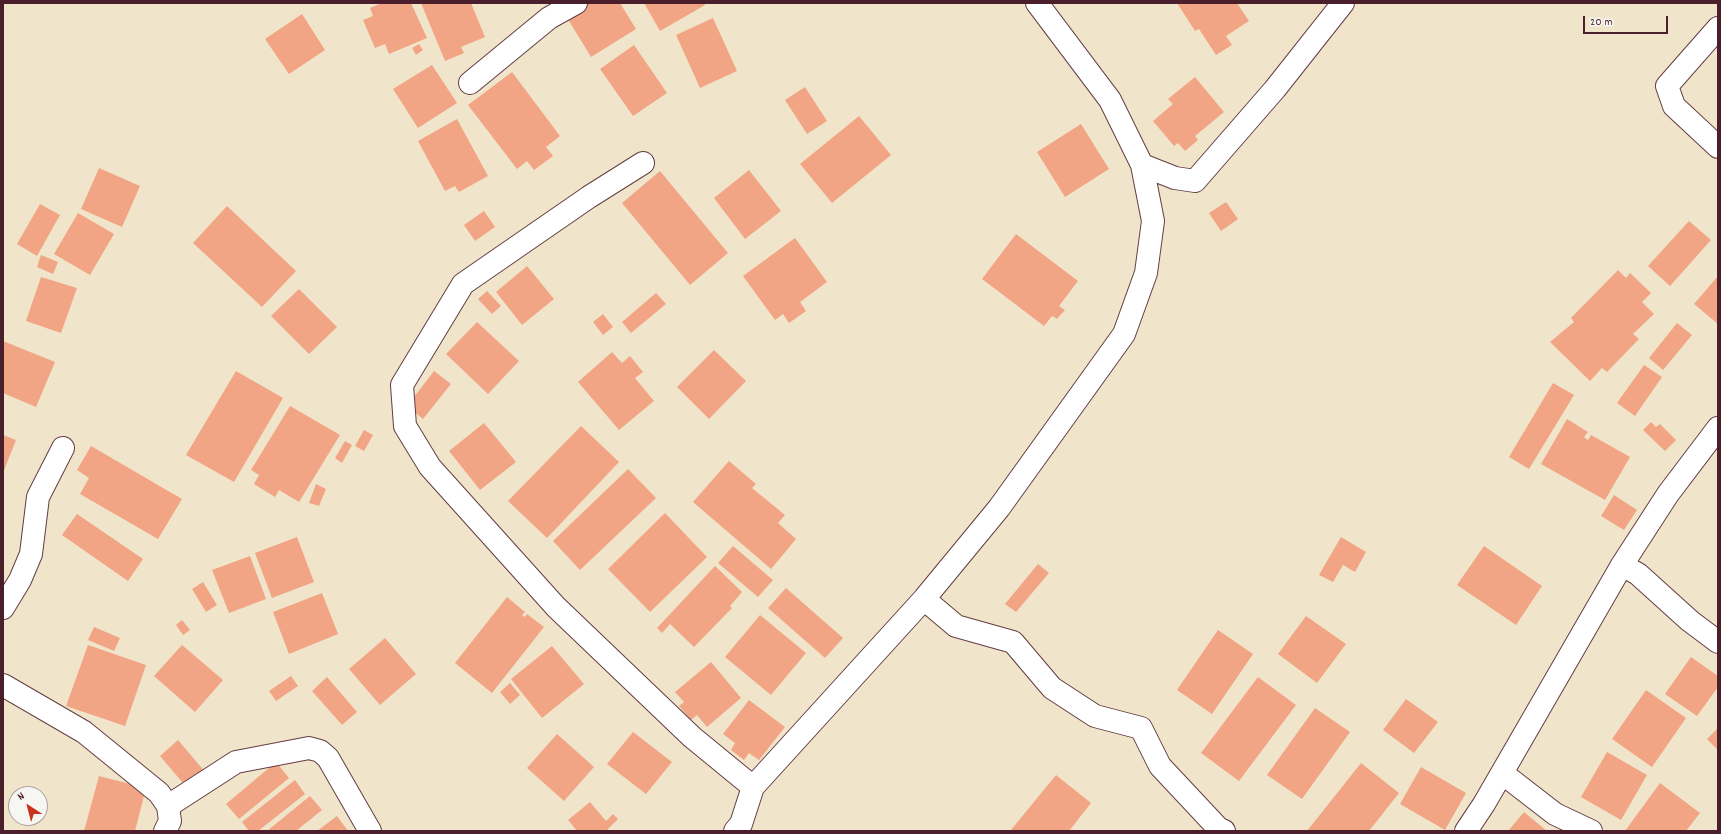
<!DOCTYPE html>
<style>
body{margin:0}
#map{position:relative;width:1721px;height:834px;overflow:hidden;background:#f0e5cb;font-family:Dekko,sans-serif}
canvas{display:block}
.frame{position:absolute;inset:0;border:4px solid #4a1f2b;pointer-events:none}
.north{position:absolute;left:8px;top:786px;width:40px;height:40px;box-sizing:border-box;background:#f6f6f2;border:1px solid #b1a0a2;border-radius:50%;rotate:324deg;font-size:11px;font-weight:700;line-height:16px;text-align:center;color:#4a1f2b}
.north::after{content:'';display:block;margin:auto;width:14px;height:18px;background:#c8321e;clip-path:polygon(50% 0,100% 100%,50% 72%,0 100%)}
.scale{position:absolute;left:1583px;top:16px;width:85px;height:18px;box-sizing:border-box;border:2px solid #4a1f2b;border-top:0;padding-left:5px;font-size:12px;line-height:14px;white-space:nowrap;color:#4a1f2b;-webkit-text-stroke:3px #f6f6f2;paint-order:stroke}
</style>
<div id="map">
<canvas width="1721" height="834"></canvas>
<div class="frame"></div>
<div class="north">N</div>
<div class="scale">20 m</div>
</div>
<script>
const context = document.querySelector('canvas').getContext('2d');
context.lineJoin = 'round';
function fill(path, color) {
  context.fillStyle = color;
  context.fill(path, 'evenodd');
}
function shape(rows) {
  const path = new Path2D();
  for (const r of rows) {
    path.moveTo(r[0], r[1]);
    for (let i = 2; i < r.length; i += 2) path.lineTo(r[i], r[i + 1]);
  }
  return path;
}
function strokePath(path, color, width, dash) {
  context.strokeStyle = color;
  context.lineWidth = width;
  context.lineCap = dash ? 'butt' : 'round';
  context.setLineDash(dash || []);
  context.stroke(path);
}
const building = shape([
 [382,3,411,3,427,38,389,54,385,44,375,48,363,20,373,16,370,8],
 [421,3,471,3,485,37,461,47,464,53,445,61],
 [587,3,620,3,636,29,591,57,566,16],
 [644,3,704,3,705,5,660,31],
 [1177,3,1237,3,1249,21,1226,36,1232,45,1216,55,1199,29,1195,31],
 [302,14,325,50,289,74,265,39],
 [713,18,737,71,700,88,676,35],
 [419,44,423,50,416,55,412,48],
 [634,45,667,93,633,116,600,69],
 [432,65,457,103,418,128,393,89],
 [512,72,560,136,546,147,553,156,534,170,527,161,517,169,468,105],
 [1195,77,1224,112,1195,136,1198,140,1185,151,1178,143,1174,146,1153,121,1173,104,1168,99],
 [805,87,827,121,807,134,785,100],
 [859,116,891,155,832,203,800,164],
 [457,119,488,176,459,192,455,186,445,191,418,141],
 [1081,124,1109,169,1065,197,1037,152],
 [99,168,140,186,122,227,81,209],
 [749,170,781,211,745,239,714,198],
 [660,171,728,253,690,285,622,203],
 [1226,202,1238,219,1221,231,1209,213],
 [40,204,60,215,37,256,17,244],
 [227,206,296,271,262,307,193,243],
 [484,211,495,227,475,241,464,225],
 [78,213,114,234,90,275,54,254],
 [1689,221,1711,240,1670,286,1648,266],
 [1016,234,1078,281,1059,306,1065,310,1057,319,1052,316,1044,326,982,279],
 [795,238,827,282,800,302,806,311,789,323,783,314,775,320,743,276],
 [41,255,58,262,53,274,37,267],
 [527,266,554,299,522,325,496,292],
 [1618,270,1626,278,1630,273,1651,293,1642,302,1654,314,1633,334,1639,339,1607,372,1602,368,1590,381,1550,342,1574,322,1571,318],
 [1718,276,1718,324,1694,304],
 [41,277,77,288,61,333,26,321],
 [299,289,337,327,309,354,271,316],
 [487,291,501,306,492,314,478,299],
 [656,293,666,304,631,333,622,322],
 [603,314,613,327,603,335,593,322],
 [477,322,519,361,488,394,446,354],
 [1677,323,1692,335,1663,370,1649,358],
 [3,341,55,362,36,407,3,393],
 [714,350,746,381,709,419,677,387],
 [612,352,622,363,630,356,643,372,635,378,654,401,619,430,578,382],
 [1644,365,1662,377,1635,416,1617,403],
 [236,371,283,398,234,482,186,455],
 [434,371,451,384,423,419,407,406],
 [1553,383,1574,395,1529,469,1509,457],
 [290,406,340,435,299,502,279,490,275,497,254,484,259,475,251,470],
 [1567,419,1588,432,1584,437,1588,440,1591,435,1630,457,1605,500,1541,464],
 [1651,422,1656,427,1660,424,1676,440,1665,451,1643,430],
 [484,423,516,462,480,490,449,451],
 [581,426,619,462,547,538,508,501],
 [364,430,373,435,364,451,355,446],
 [3,435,16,440,3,473],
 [345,441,352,445,342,463,335,458],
 [91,446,182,499,158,539,80,494,89,478,77,470],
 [729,461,756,484,752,488,785,515,778,523,796,539,771,569,693,502],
 [628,469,656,498,580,570,553,541],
 [316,484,326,489,319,506,309,503],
 [1614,495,1637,510,1624,530,1601,516],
 [665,513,707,557,650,612,608,569],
 [77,514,143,559,128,581,62,535],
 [297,537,314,582,272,598,255,553],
 [1341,537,1366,552,1355,572,1343,565,1333,582,1319,575],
 [733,546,773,580,758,597,718,563],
 [1484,546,1542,586,1516,625,1457,585],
 [250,556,266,599,229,613,212,570],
 [1038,564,1049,573,1016,612,1005,604],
 [715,566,742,592,730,606,732,608,694,647,670,624,662,633,657,628],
 [203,582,217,605,206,612,192,589],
 [786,588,843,638,825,658,768,608],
 [322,593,338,634,289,654,273,612],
 [507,597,525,612,522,615,525,617,527,614,544,627,492,693,455,663],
 [760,615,806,653,771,695,725,657],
 [1306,616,1346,644,1317,683,1278,654],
 [182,620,190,630,183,635,176,625],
 [94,627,120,638,114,651,88,640],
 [1218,630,1253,654,1212,714,1177,690],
 [385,638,416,674,380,705,349,669],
 [88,645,146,665,125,726,66,706],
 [182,645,223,680,195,712,154,676],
 [552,646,584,684,542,718,511,679],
 [1691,657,1718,676,1718,687,1697,716,1665,694],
 [711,662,741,698,707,727,697,715,691,720,679,706,684,702,675,692],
 [291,676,298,686,276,701,269,691],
 [327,677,357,712,342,725,312,691],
 [1258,677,1296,705,1239,781,1201,753],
 [510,683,520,695,510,704,500,692],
 [1646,690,1686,718,1652,767,1612,739],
 [1406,699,1438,722,1414,753,1383,730],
 [749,700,785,727,759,760,749,753,744,760,731,750,735,743,723,734],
 [1315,708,1350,732,1302,799,1267,775],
 [1718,728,1718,750,1707,739],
 [633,732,672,762,646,794,607,764],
 [557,734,594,767,564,801,527,768],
 [178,740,206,773,188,789,160,756],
 [1607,752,1647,775,1621,820,1581,797],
 [276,762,289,778,239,819,226,804],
 [1361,763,1399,793,1369,831,1307,831],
 [1421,767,1466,793,1445,830,1400,804],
 [1056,775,1091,803,1069,831,1011,830],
 [99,776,146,788,135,831,84,831],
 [295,780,305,794,258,831,249,831,242,822],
 [1660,783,1700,813,1686,831,1625,831],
 [310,796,322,810,296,831,267,831],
 [590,802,606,821,613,814,618,819,606,831,577,831,568,820],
 [1524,812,1547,831,1508,831],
 [337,816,348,831,317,831]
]);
const street = shape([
 [1718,28,1667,86,1674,106,1718,147],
 [470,83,549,18,576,3],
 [643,163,589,197,463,284,402,385,405,426,430,467,556,607,692,737,753,787],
 [1142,165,1175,178,1195,181,1275,89,1343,3],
 [1622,565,1638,574,1690,621,1718,642],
 [924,599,956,626,1013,642,1052,688,1095,716,1141,728,1160,766,1219,829,1224,831],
 [3,608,20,580,31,554,38,497,63,448],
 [3,685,84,732,159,793,168,806,170,821,165,831],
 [1502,773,1555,814,1591,831],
 [168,806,236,762,309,748,320,751,328,758,370,831],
 [735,831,741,824,753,787,924,599,999,508,1124,334,1146,273,1153,221,1142,165,1110,100,1037,3],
 [1466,831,1484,804,1622,565,1668,494,1718,428]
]);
fill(building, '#f1a584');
strokePath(street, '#633d43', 24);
strokePath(street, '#fff', 22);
</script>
